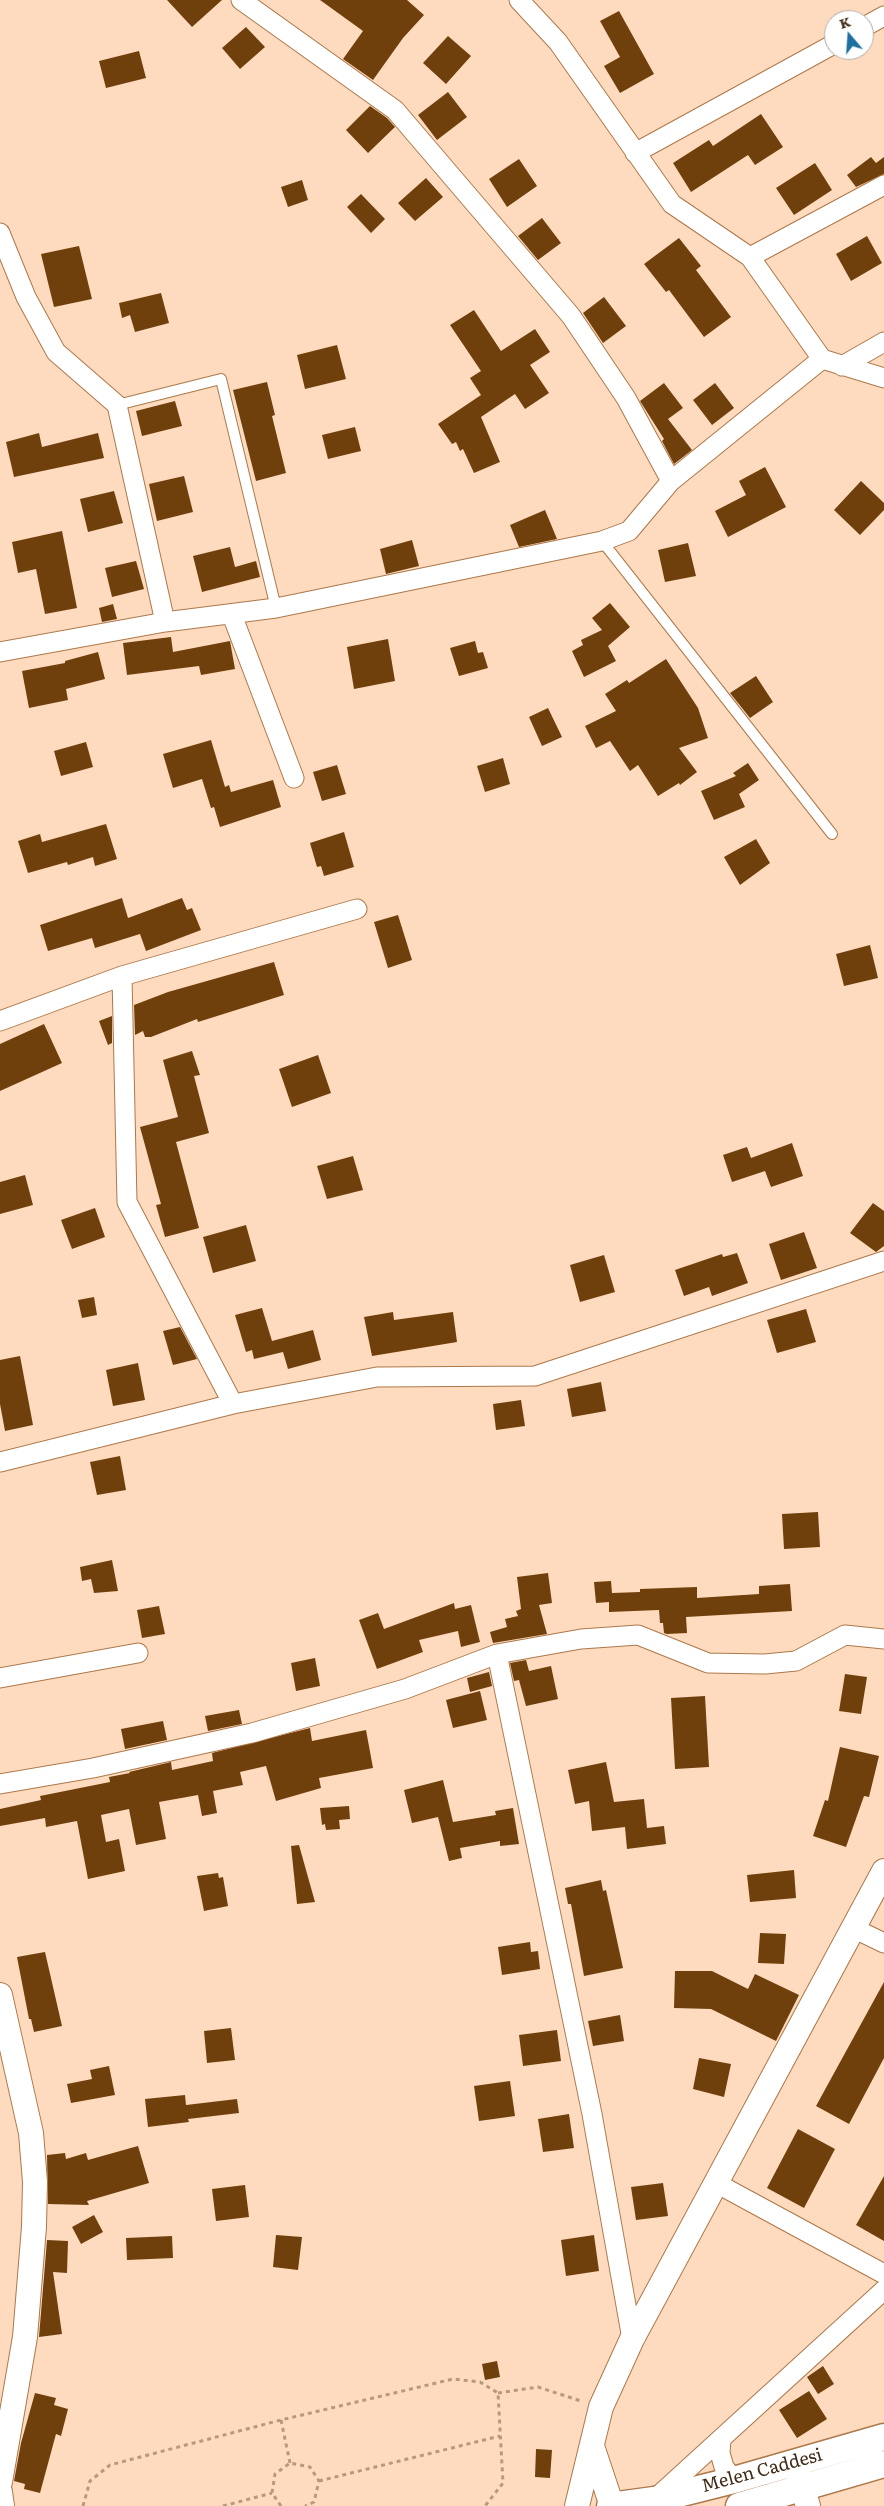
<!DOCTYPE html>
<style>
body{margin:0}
#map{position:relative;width:884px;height:2506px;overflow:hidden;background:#fedbbe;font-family:Literata,serif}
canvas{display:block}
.north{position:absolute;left:824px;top:10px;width:50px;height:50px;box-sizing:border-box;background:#fff;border:1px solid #b3aaa2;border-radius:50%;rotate:342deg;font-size:14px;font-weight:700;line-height:20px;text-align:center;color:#412b17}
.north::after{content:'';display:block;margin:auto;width:18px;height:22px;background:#1e70a1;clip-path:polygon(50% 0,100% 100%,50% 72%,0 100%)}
</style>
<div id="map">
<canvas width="884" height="2506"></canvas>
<div class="north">K</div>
</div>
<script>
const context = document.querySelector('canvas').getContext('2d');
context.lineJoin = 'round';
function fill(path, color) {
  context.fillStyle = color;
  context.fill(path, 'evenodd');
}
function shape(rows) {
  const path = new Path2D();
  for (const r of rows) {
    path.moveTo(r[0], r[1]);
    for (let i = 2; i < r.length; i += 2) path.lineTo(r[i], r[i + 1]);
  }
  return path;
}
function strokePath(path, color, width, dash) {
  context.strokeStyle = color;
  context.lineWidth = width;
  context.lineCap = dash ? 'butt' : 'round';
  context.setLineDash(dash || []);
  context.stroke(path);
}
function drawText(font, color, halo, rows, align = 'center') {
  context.font = font + ' Literata,serif';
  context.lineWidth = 5;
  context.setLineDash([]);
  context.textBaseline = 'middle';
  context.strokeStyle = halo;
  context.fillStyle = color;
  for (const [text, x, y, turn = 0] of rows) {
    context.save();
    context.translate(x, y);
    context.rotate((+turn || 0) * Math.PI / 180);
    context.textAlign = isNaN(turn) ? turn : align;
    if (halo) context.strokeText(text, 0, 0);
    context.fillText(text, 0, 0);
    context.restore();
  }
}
const building = shape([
 [167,0,222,0,192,27],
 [320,0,407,0,424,15,403,38,373,80,343,59,363,31],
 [619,11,654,74,620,93,604,66,620,57,600,21],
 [246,27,265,47,240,69,222,48],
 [448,36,471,56,446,84,423,63],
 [139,51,146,78,106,88,99,61],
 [448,92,467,117,437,140,418,115],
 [370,106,387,118,395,127,368,153,346,130],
 [761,114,783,147,755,165,748,155,691,192,673,163,709,140,713,146],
 [871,157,876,163,884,157,884,174,856,187,847,175],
 [519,159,537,186,507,207,489,179],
 [815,163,832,190,794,215,776,188],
 [426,178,443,197,415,221,398,203],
 [302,180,308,200,288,207,281,187],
 [361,194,385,219,371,233,347,207],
 [542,218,561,243,538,260,518,236],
 [867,236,882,263,851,281,836,254],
 [679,238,701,266,696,270,731,317,704,337,669,290,666,292,644,264],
 [79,246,92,299,54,307,41,254],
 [161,293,169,323,135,332,130,315,122,318,119,303],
 [604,297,626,326,603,343,583,313],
 [474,310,501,351,535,329,550,352,530,365,549,393,525,409,515,394,481,417,500,462,474,473,463,449,460,451,456,442,452,444,438,424,481,395,470,378,481,371,450,325],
 [337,345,346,379,305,389,297,355],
 [267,382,275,415,272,416,286,473,256,481,233,390],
 [664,383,683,408,668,419,692,450,674,464,662,441,664,439,640,401],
 [715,383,734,408,712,425,693,400],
 [175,401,182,426,142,436,136,411],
 [355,427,361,451,328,459,322,435],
 [39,433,42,447,98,433,104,458,14,477,6,442],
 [765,467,786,507,728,537,715,511,746,495,739,481],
 [184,476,193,512,157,521,149,484],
 [861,481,884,503,884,510,860,535,834,510],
 [114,491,123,523,88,532,80,499],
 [545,510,557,539,519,547,510,525],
 [62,531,77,608,45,614,36,569,18,573,12,542],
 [412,540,419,566,386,574,380,549],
 [688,543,696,576,665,582,658,550],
 [230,547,235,567,256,561,260,577,202,592,193,556],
 [136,561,144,589,112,597,105,568],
 [610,603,630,627,608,646,616,661,584,677,572,651,583,645,581,640,602,630,592,618],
 [113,604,117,619,102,622,99,608],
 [171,637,173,652,230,641,235,669,201,675,199,666,127,675,123,643],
 [388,639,395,681,354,689,347,647],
 [475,641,478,653,483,652,488,668,459,676,450,648],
 [98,652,105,679,66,689,68,700,29,708,22,671,65,663,65,661],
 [666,659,698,708,708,738,679,748,697,772,680,785,679,783,658,796,638,765,630,771,610,741,596,748,585,726,616,711,605,694,627,680,629,683],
 [756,676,773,702,750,718,730,693],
 [548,708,562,737,542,746,529,717],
 [211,740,225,787,229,785,231,792,273,780,281,807,220,827,214,807,211,808,202,779,173,788,163,754],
 [86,742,93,767,61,776,54,751],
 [503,758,510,784,485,792,477,766],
 [748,763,759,780,739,794,745,807,714,820,701,791,736,776,733,773],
 [337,765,346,794,322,801,313,772],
 [106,824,117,859,95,866,93,857,68,865,67,862,28,873,18,841,40,834,42,842],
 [344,832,354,867,324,876,321,866,317,867,310,843],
 [756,839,770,863,740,885,724,857],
 [122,898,128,918,182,898,187,910,192,908,201,930,146,951,140,934,95,948,92,938,48,951,40,925],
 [398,915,412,960,388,968,374,922],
 [870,945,878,978,844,986,836,954],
 [274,962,284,995,198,1022,197,1019,151,1037,145,1037,143,1031,135,1035,134,1005,168,992],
 [112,1016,112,1043,108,1045,99,1021],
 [44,1024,62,1063,0,1091,0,1044],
 [192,1051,200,1075,194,1076,209,1133,176,1142,199,1228,165,1237,156,1205,161,1204,140,1127,178,1117,163,1060],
 [318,1055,331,1093,292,1107,279,1069],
 [792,1143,803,1176,771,1187,765,1171,732,1182,723,1155,747,1147,751,1158],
 [353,1156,363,1190,327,1199,317,1166],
 [25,1175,33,1205,0,1214,0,1182],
 [873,1203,884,1211,884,1246,876,1252,850,1233],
 [95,1208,105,1237,72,1249,61,1220],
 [246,1225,256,1261,213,1273,203,1237],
 [804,1232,817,1268,781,1280,769,1244],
 [737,1253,748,1283,712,1296,709,1287,684,1296,675,1270,722,1254,723,1257],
 [604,1255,615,1292,580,1302,570,1265],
 [94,1297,97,1315,82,1318,78,1300],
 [262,1308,272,1341,313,1330,321,1360,288,1369,283,1352,254,1359,252,1350,246,1352,235,1315],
 [806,1309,816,1342,777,1353,767,1320],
 [393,1312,394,1320,453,1312,457,1342,372,1356,364,1317],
 [180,1327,197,1359,173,1365,163,1331],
 [20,1356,33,1425,5,1431,0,1404,0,1360],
 [138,1363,145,1400,113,1406,106,1370],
 [601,1382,606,1411,572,1417,567,1389],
 [521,1400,525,1426,496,1430,493,1404],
 [120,1456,126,1490,97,1495,90,1462],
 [818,1512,820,1547,784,1549,782,1514],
 [112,1560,118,1591,94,1593,91,1579,82,1581,80,1567],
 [548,1573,552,1603,539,1605,547,1634,493,1643,490,1632,507,1627,505,1619,518,1616,516,1611,521,1609,517,1577],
 [611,1581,612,1593,640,1592,640,1589,697,1587,697,1598,759,1594,759,1586,790,1584,792,1611,686,1617,687,1633,667,1634,664,1633,663,1623,660,1623,659,1610,609,1612,609,1602,596,1603,594,1582],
 [454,1603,455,1609,471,1605,480,1642,461,1647,458,1631,419,1640,423,1652,377,1669,359,1620,378,1613,384,1629],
 [159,1606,165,1634,142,1638,137,1610],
 [315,1658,320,1686,296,1691,291,1663],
 [526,1660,529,1671,551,1666,558,1699,526,1706,519,1680,514,1681,510,1663],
 [489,1672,492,1686,470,1692,467,1678],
 [845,1674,867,1677,861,1714,839,1711],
 [480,1691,487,1720,453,1728,446,1700],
 [705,1696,709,1767,675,1769,671,1698],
 [239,1710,242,1724,208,1731,205,1716],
 [163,1721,167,1740,125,1749,121,1729],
 [310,1728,312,1741,366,1730,373,1768,319,1778,321,1788,276,1801,266,1766,240,1772,243,1785,213,1791,217,1813,202,1816,198,1795,159,1802,166,1839,136,1845,129,1809,101,1815,106,1842,119,1839,125,1871,88,1879,77,1821,46,1827,45,1818,0,1826,0,1809,41,1800,40,1796,110,1782,109,1777,130,1773,129,1772,171,1762,172,1770,213,1761,212,1753],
 [840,1747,879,1756,869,1797,864,1796,846,1847,813,1836,825,1800,828,1801],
 [606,1762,614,1802,644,1799,647,1828,664,1826,666,1844,627,1849,625,1827,592,1831,589,1801,575,1804,568,1770],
 [443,1780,453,1822,496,1815,495,1811,513,1808,519,1844,500,1846,500,1841,460,1848,462,1858,449,1861,438,1817,412,1823,404,1790],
 [349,1806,350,1819,339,1820,340,1829,326,1830,325,1824,322,1825,320,1808],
 [299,1845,315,1902,297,1904,291,1846],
 [794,1870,796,1898,750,1902,747,1875],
 [218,1873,219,1878,223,1877,228,1906,204,1911,197,1876],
 [601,1880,603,1891,606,1890,623,1968,584,1976,571,1904,568,1904,565,1888],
 [760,1933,786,1934,784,1964,758,1963],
 [530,1942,531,1952,538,1951,540,1969,502,1975,498,1947],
 [45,1952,62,2026,34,2032,31,2019,29,2019,17,1957],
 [675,1971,712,1971,748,1989,755,1974,799,1995,776,2041,711,2009,674,2008],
 [884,1982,884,2058,849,2124,816,2106],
 [620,2015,624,2041,593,2046,588,2021],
 [231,2028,235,2060,207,2063,204,2031],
 [557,2030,561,2061,523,2066,519,2035],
 [699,2058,731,2064,724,2097,693,2089],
 [109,2066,115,2095,71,2103,67,2084,92,2079,90,2070],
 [510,2081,515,2116,479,2121,474,2086],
 [185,2095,186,2105,237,2099,239,2113,188,2119,189,2122,148,2127,145,2099],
 [569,2114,574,2148,543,2152,538,2119],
 [798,2129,835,2149,804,2208,767,2188],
 [138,2146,149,2183,87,2201,89,2205,48,2204,47,2155,65,2153,66,2159,86,2153,88,2160],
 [884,2176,884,2241,856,2225],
 [663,2183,668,2216,636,2220,631,2187],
 [245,2185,249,2217,216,2221,212,2189],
 [94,2215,103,2232,81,2244,72,2227],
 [276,2235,302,2237,298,2270,273,2267],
 [594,2235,599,2271,566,2276,561,2240],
 [172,2236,173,2258,127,2260,126,2238],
 [47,2240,68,2241,67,2273,53,2272,62,2334,39,2337],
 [497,2361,500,2377,485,2380,482,2364],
 [823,2366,834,2384,818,2394,807,2377],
 [809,2391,827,2419,797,2438,779,2410],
 [35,2393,56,2398,54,2405,68,2409,61,2436,56,2434,40,2493,24,2489,25,2484,14,2481,21,2443],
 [536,2449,552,2450,550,2478,535,2477]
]);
const path = shape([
 [498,2393,538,2387,581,2401],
 [281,2420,290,2463],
 [319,2481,500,2436],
 [83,2506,90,2481,110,2465,281,2420,453,2379,480,2382,498,2393,503,2483,485,2506],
 [223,2506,272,2493],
 [281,2506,272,2493,275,2474,290,2463,310,2467,319,2481,314,2502,305,2506]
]);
const service = shape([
 [117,405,221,379,276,608],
 [602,541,832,834]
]);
const minor = shape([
 [241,0,395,110,571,316,626,398,671,481],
 [519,0,558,42,672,204,750,257,822,359],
 [864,27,884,16],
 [635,153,834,44],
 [0,233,26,297,56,352,117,405,165,622],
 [750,257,884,185],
 [842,366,884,342],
 [232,615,294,778],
 [0,652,165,622,276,608,602,541,629,531,671,481,822,359,884,378],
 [122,976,127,1202,233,1404],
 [0,1021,122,976,357,909],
 [0,1462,233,1404,377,1377,535,1376,884,1261],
 [497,1654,592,2114,632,2339],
 [0,1678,138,1653],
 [0,1784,93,1768,252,1733,405,1689,497,1654,581,1639,638,1635,708,1663,765,1664,796,1661,845,1635,884,1639],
 [853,1928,884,1943],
 [716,2183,884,2274],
 [721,2440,720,2453,724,2467,734,2480],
 [656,2498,884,2290]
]);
const tertiary = shape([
 [0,1995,31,2133,35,2182,34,2227,25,2337,0,2482],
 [592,2446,612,2506],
 [797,2469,808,2506],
 [0,2492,2,2506],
 [577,2506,601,2407,632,2339,884,1871]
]);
const secondary = shape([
 [610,2506,654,2500,734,2480,884,2437],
 [739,2506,884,2464]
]);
const streetNames = [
 ["Melen Caddesi",762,2471,-15]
];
fill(building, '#70400c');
strokePath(service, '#ad784a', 12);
strokePath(minor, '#ad784a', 21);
strokePath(tertiary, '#ad784a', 26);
strokePath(secondary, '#ad784a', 29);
strokePath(path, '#b7997f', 3, [4, 4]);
strokePath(service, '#fff', 10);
strokePath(minor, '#fff', 19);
strokePath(tertiary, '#fff', 24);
strokePath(secondary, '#fff', 26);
drawText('18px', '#412b17', '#fff', streetNames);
</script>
